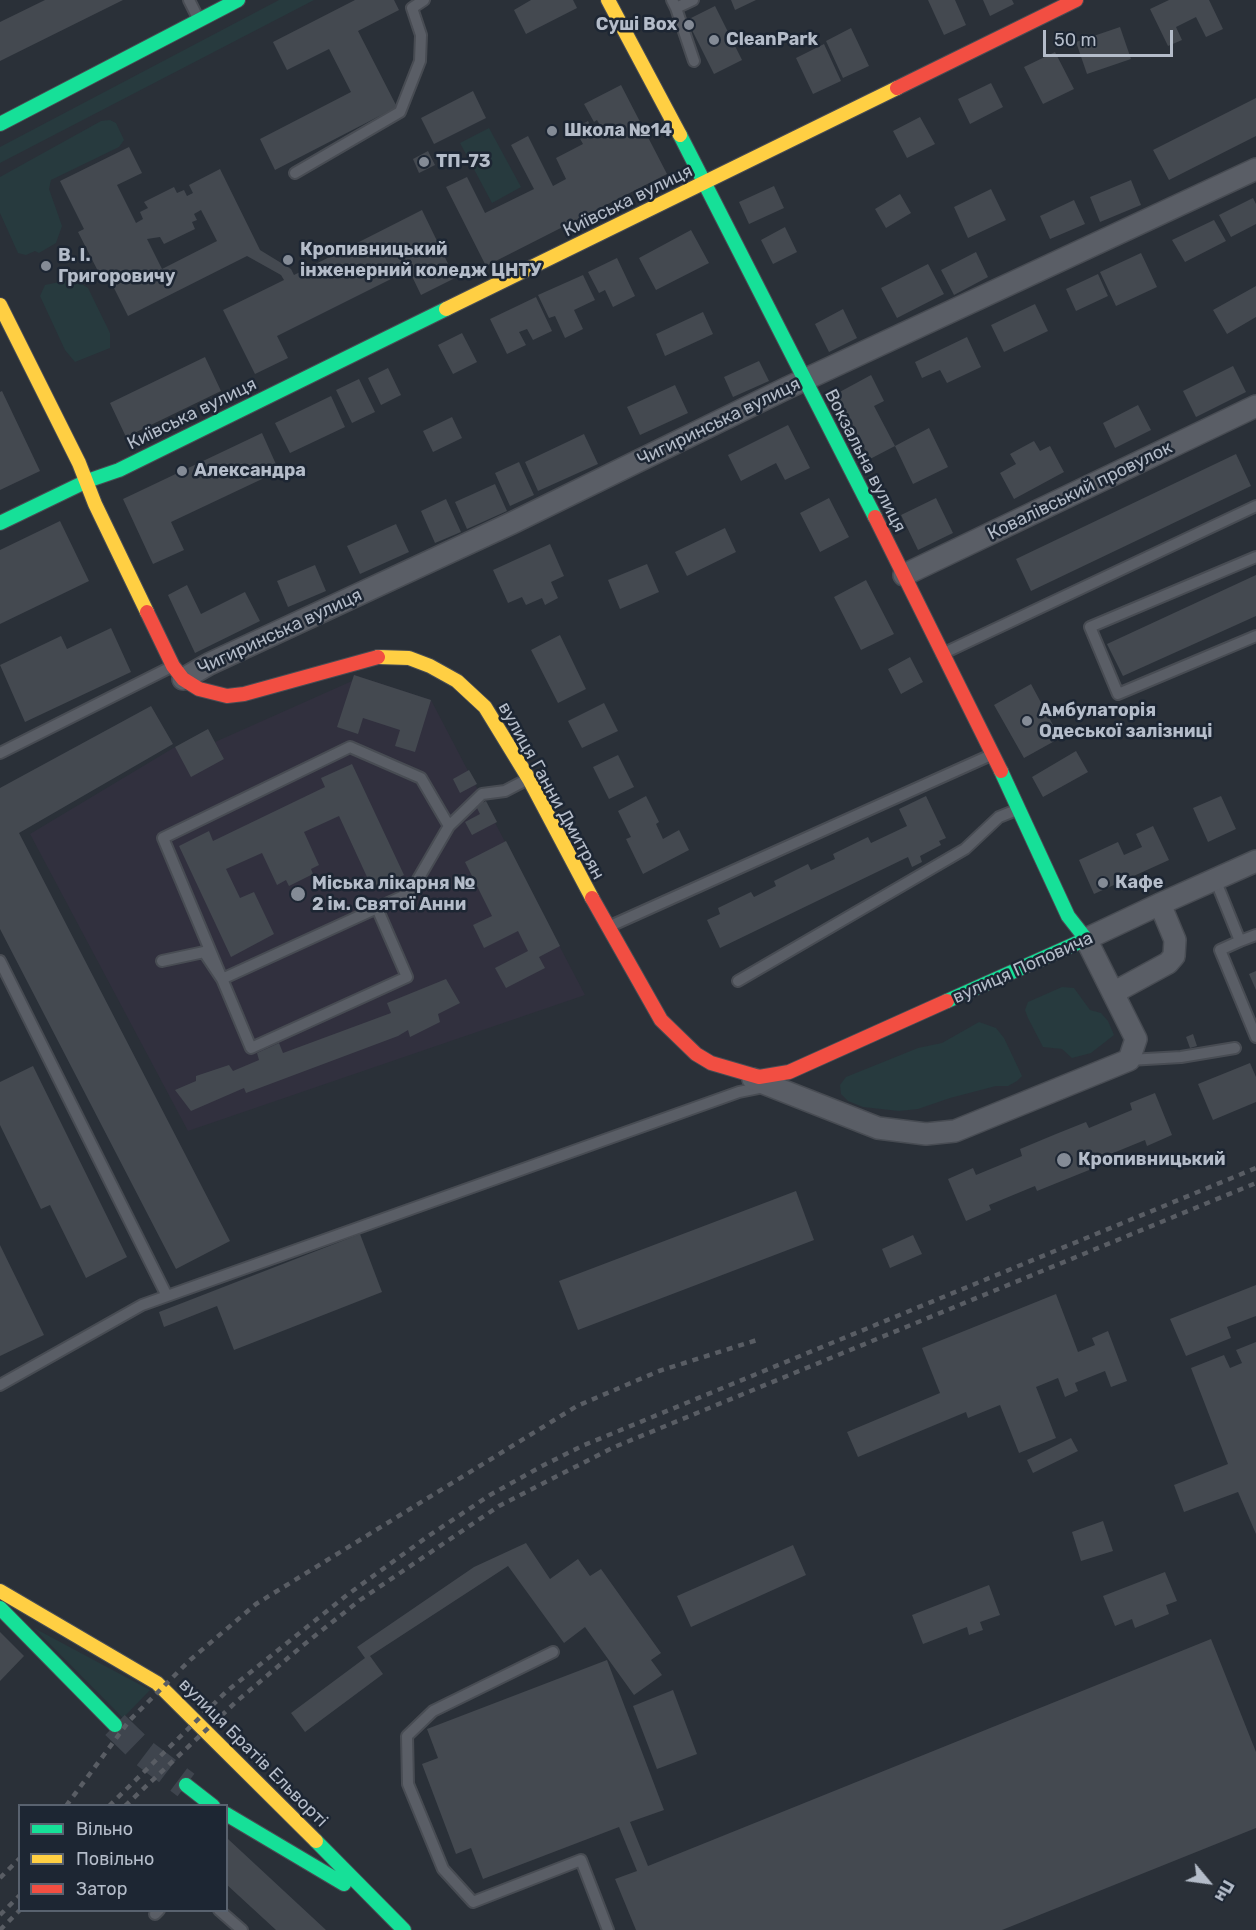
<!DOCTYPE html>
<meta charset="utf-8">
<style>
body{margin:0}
#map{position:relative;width:1256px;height:1930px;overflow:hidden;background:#2a3038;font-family:Rubik,sans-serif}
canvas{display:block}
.legend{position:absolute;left:18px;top:1804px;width:210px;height:108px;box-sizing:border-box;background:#1d2633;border:2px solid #59626f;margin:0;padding:8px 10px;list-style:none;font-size:18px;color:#b4bcc9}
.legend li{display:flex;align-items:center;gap:12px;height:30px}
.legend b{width:30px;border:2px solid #59626f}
.north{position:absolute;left:1178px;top:1852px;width:60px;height:60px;-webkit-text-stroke:4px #1d2633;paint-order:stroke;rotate:119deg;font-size:16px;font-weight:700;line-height:24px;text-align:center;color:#b4bcc9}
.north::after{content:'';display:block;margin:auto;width:21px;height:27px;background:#b4bcc9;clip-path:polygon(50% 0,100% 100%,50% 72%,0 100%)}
.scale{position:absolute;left:1043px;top:30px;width:130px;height:27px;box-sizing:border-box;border:3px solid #b4bcc9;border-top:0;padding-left:8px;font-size:18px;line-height:21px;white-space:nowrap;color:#b4bcc9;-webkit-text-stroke:4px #1d2633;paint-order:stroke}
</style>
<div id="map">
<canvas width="1256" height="1930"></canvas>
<ul class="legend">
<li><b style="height:8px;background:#16e098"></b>Вільно</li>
<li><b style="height:8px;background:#ffcf43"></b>Повільно</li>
<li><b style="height:8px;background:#f24e42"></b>Затор</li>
</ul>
<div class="north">Пн</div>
<div class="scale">50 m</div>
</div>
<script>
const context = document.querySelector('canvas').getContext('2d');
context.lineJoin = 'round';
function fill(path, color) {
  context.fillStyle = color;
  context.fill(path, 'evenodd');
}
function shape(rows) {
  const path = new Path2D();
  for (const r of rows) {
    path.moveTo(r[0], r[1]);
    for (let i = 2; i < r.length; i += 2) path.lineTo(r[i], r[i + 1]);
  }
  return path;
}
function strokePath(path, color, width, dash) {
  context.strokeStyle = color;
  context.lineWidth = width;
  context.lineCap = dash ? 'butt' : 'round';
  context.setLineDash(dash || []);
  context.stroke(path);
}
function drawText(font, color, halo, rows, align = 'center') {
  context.font = font + ' Rubik,sans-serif';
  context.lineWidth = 5;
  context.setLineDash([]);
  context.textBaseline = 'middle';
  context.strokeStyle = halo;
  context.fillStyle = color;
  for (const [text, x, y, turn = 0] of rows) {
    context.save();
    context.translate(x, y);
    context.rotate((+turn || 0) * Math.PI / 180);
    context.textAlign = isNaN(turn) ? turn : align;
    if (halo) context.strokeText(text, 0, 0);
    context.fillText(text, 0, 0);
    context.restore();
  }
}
const medical = shape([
 [354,675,431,700,585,995,188,1131,30,834,175,747,224,759,215,742,352,681]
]);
const green = shape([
 [279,0,314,0,0,163,0,147],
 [110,120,116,123,124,140,119,147,51,180,49,189,62,226,56,243,39,253,35,251,26,255,18,253,0,213,0,177,101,121],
 [489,128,521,187,492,203,460,143],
 [74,279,88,288,110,333,110,348,75,362,65,350,40,296,45,285],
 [1062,987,1074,988,1090,1010,1101,1013,1108,1021,1114,1035,1091,1053,1072,1058,1062,1049,1043,1047,1028,1018,1025,1010,1028,1002],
 [979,1022,996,1028,1004,1038,1022,1076,1017,1081,1008,1086,996,1086,950,1098,918,1109,899,1111,863,1107,848,1101,841,1094,840,1085,846,1077,918,1048,942,1043],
 [34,1628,150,1690,123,1718]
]);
const building = shape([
 [45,0,123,0,0,61,0,22],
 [355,0,394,0,399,10,358,31,397,107,275,170,260,139,351,92,329,49,287,70,273,42],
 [531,0,573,0,577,8,526,34,514,10],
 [731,0,756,0,735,10],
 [928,0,955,0,966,25,944,35],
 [983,0,1012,0,1014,4,990,16],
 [1169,0,1209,0,1223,29,1206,37,1196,17,1176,27,1182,40,1168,46,1150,9],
 [715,6,742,60,714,74,687,20],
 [1120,27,1131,59,1087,74,1076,42],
 [851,28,869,66,843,78,826,41],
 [824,44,841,81,813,94,796,58],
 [1055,52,1074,89,1043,104,1024,67],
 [991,83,1003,107,970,124,958,99],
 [621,85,667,174,486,266,446,187,467,177,485,213,534,189,511,145,528,136,553,186,566,179,556,158,583,144,574,128,588,121,594,133,602,129,597,120,594,122,584,104],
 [473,91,486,118,434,144,421,118],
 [1256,98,1256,136,1169,180,1153,150],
 [920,117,935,144,907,158,893,131],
 [129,147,142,173,117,185,136,223,143,219,140,212,148,208,144,202,174,187,177,193,184,190,187,196,193,193,189,185,220,169,260,250,291,269,294,275,422,210,455,278,421,295,409,270,277,336,288,358,255,374,223,310,284,280,281,275,247,256,128,316,108,276,102,279,78,232,84,229,60,181],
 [201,210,217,241,162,269,147,239,160,237,164,244,195,229,192,222,197,220,194,214],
 [428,151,435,165,419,173,413,159],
 [1131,180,1141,205,1100,222,1090,197],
 [774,186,784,208,749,224,739,202],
 [991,189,1006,220,968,238,954,207],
 [900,194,911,213,886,228,875,209],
 [1253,198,1256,204,1256,224,1231,237,1219,215],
 [1074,200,1085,224,1050,239,1040,216],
 [1214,220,1226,241,1185,262,1172,240],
 [785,227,797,252,773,264,761,240],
 [691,230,709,263,656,290,639,258],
 [976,252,988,277,954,295,941,270],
 [1141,253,1157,287,1116,306,1100,272],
 [617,258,635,296,613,307,605,290,599,293,588,272],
 [928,264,944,294,897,318,881,288],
 [1098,274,1108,296,1076,311,1066,289],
 [583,275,595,300,574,310,583,329,565,338,555,316,549,318,538,295],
 [1256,286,1256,317,1227,334,1213,310],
 [536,297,552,331,533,340,527,329,519,332,526,345,507,354,490,319],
 [1035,304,1048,331,1004,352,991,325],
 [843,309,857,338,829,352,815,324],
 [703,312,713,334,665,356,656,334],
 [462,333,477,362,453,374,438,345],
 [967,337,981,367,947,383,940,370,922,378,915,362],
 [205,357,221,391,126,437,110,403],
 [759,361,769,381,733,397,724,377],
 [1233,366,1246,392,1196,417,1183,391],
 [388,368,401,395,381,405,368,378],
 [871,375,884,401,874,406,895,446,870,459,836,394],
 [359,379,375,412,352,423,336,390],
 [675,385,688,413,640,435,627,407],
 [2,391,40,471,0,490,0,392],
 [331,396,345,427,290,453,275,423],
 [1138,405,1151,430,1115,448,1103,423],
 [452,417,462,438,433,452,423,431],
 [788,425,810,468,785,480,776,463,741,481,728,455],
 [929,428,948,467,913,484,895,446],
 [262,433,279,471,171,522,184,550,153,564,123,499],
 [584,434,598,464,538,491,525,462],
 [1034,441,1040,451,1050,446,1064,472,1014,499,1000,473,1016,464,1010,454],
 [1236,454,1251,486,1031,591,1016,559],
 [519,462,534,495,510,506,495,473],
 [495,484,507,511,467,529,455,502],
 [829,498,849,537,820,552,800,513],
 [936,498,953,533,918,550,901,515],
 [446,499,461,532,435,543,421,511],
 [60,521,89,581,0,624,0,550],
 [396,524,409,552,360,574,347,546],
 [725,528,736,552,687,576,675,552],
 [550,544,564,576,551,582,558,598,545,605,542,598,526,605,522,597,508,603,493,570],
 [647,564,659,592,620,609,608,580],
 [315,565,326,591,288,607,277,581],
 [1256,575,1256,616,1123,676,1107,644],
 [866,580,894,634,861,650,834,597],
 [187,585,201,614,245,592,260,621,195,653,168,595],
 [111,628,131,672,25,722,0,665,61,636,67,649],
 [560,635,586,689,558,703,531,650],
 [910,657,923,682,901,694,888,669],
 [354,675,431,700,415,752,395,746,400,730,363,718,358,734,337,727],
 [1031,684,1060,738,1024,758,994,705],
 [604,703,618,731,582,748,568,721],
 [151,706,173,744,19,833,230,1241,176,1269,0,929,0,788],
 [208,729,224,759,191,777,175,747],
 [1076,751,1088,772,1043,797,1032,777],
 [618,755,634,787,609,799,593,767],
 [352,764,404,875,373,890,339,816,304,832,319,865,311,869,313,874,289,886,286,880,277,885,262,853,226,869,240,898,254,892,274,934,231,957,179,846,209,831,213,841,325,787,321,778],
 [469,770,477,784,460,793,453,779],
 [646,796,659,822,656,824,663,839,679,830,689,850,643,874,626,839,631,837,618,811],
 [926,796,946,838,939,841,941,845,920,856,922,862,912,867,908,857,720,948,707,920,720,914,718,908,751,892,754,897,776,886,774,881,808,864,811,870,835,859,833,854,868,837,871,843,907,826,899,809],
 [1221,796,1236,829,1208,842,1193,808],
 [486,801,497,822,472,835,465,822,480,814,476,806],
 [1153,826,1169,860,1094,894,1079,860,1118,842,1124,855,1142,847,1136,834],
 [506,841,560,946,539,957,545,968,506,988,495,968,528,951,518,931,484,948,473,925,492,916,465,862],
 [1256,971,1256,990,1249,974],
 [446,979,460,1003,438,1014,440,1022,410,1037,408,1030,398,1036,246,1093,244,1088,191,1111,175,1090,196,1081,196,1076,229,1065,233,1071,259,1060,257,1053,279,1043,283,1053,391,1013,387,1003],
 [1193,1034,1197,1046,1190,1048,1186,1037],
 [1250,1063,1256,1077,1256,1102,1213,1120,1198,1084],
 [33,1066,127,1257,86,1278,50,1205,41,1209,0,1125,0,1082],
 [1155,1093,1172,1135,1147,1146,1145,1140,1101,1158,1104,1164,1037,1191,1035,1186,989,1205,991,1210,966,1221,948,1179,973,1168,976,1175,1022,1156,1020,1149,1056,1134,1086,1122,1089,1128,1132,1110,1130,1103],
 [796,1191,814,1240,578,1330,559,1281],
 [360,1234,382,1292,234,1350,217,1306,164,1327,159,1312],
 [913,1235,922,1254,890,1268,882,1249],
 [0,1245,44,1335,0,1356],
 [1256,1285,1256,1316,1227,1327,1231,1338,1186,1356,1170,1319],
 [1056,1294,1078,1352,1095,1345,1092,1338,1108,1331,1127,1381,1111,1387,1105,1371,1075,1383,1078,1391,1065,1397,1058,1378,1036,1387,1056,1438,1019,1453,1000,1405,968,1418,966,1412,858,1457,847,1432,940,1393,922,1348],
 [1256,1342,1256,1534,1238,1492,1184,1512,1174,1485,1228,1464,1191,1368,1224,1355,1230,1368,1242,1363,1236,1350],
 [1071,1438,1078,1451,1033,1473,1027,1460],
 [1103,1521,1113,1551,1081,1561,1072,1532],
 [526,1543,550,1579,578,1559,590,1576,601,1569,661,1653,651,1660,662,1675,634,1695,585,1627,564,1643,508,1566,370,1656,383,1674,305,1732,291,1713,365,1658,357,1647,474,1567],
 [793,1545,806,1575,691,1627,677,1596],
 [1165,1572,1177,1601,1166,1605,1169,1614,1135,1628,1132,1619,1115,1626,1103,1596],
 [989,1585,1000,1615,980,1622,983,1630,969,1635,967,1627,923,1644,912,1615],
 [0,1632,24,1656,0,1681],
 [1211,1639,1256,1752,1256,1828,1002,1930,636,1930,615,1879,637,1871,619,1827,483,1879,471,1848,456,1854,422,1764,438,1758,427,1729,607,1660,664,1810,630,1822,648,1866],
 [673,1690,697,1754,657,1769,633,1706],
 [228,1839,326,1930,276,1930,226,1884]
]);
const secondaryTunnel = shape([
 [115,1725,145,1754,186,1785]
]);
const lane = shape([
 [189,0,199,20],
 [672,0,676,8,693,0],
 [676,8,694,61],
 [295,173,400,112,420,61,421,35,412,8,424,0],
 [1256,557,1090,627,1118,694,1256,636],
 [942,654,1256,506],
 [0,753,173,666],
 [1215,879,1240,941,1256,935],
 [377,908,407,977,251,1048,163,838,350,747,421,778,449,826],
 [608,927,991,755],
 [1240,941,1220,950,1256,1037],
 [0,961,167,1296],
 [162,961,204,952,222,979,410,893,449,826,482,794,505,791,528,779],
 [738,981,965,849,999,817,1019,809],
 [1129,1060,1181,1057,1235,1048],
 [0,1385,142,1305,739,1092,764,1087],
 [553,1652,433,1711,407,1736,408,1784,443,1869,473,1902,581,1860,608,1930],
 [219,1910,242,1930],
 [155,1914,159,1910]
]);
const street = shape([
 [904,575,1256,406],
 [183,679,209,664,512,523,787,388,1256,169],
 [1160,904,1175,940,1174,956,1168,963,1113,993,1086,939,1160,904,1256,861],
 [753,1079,878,1128,926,1134,955,1131,1129,1060,1136,1039,1113,993]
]);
const fast = shape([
 [0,124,238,0],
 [680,135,875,517],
 [0,523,87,481,119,470,446,309],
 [947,1001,1086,939,1068,916,1001,771],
 [0,1608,115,1725],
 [186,1785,213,1806],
 [226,1814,344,1884],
 [316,1841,404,1930]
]);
const slow = shape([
 [608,0,680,135],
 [0,305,79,463,95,504,147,612],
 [446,309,897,88],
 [378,657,409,658,430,666,457,681,485,707,529,779,592,898],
 [0,1591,157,1683,316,1841]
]);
const jam = shape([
 [897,88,1076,0],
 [875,517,1001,771],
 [147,612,173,666,183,679,199,689,227,696,244,694,378,657],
 [592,898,661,1020,696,1054,711,1063,759,1077,789,1072,947,1001]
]);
const rail = shape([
 [66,1806,129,1721,190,1660,256,1604,577,1406,659,1371,757,1340],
 [109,1806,227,1691,347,1595,427,1537,490,1495,542,1466,582,1446,1256,1168],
 [125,1806,237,1701,301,1647,360,1600,499,1506,612,1448,1256,1183],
 [0,1878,20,1858],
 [0,1915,20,1895],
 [0,1930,20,1910]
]);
const markers = [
 [689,25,6,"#848b96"],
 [714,40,6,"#848b96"],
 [552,131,6,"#848b96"],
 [424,162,6,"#848b96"],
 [288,260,6,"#848b96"],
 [46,266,6,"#848b96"],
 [182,471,6,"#848b96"],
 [1027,721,6,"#848b96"],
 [1103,883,6,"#848b96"],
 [298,894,8,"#848b96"],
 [1064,1160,8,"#848b96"]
];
const poiNames = [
 ["Суші Box",677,25,"right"],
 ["CleanPark",726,40],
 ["Школа №14",564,131],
 ["ТП-73",436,162],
 ["Кропивницький",300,250],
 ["інженерний коледж ЦНТУ",300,271],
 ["В. І.",58,256],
 ["Григоровичу",58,277],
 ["Александра",194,471],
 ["Амбулаторія",1039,711],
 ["Одеської залізниці",1039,732],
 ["Кафе",1115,883],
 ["Міська лікарня №",312,884],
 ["2 ім. Святої Анни",312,905],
 ["Кропивницький",1078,1160]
];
const streetNames = [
 ["Київська вулиця",628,201,-26],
 ["Київська вулиця",192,414,-26],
 ["Чигиринська вулиця",719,422,-26],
 ["Вокзальна вулиця",865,461,63],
 ["Ковалівський провулок",1080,491,-26],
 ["Чигиринська вулиця",280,632,-25],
 ["вулиця Ганни Дмитрян",551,791,61],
 ["вулиця Поповича",1023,968,-24],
 ["вулиця Братів Ельворті",253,1753,45]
];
fill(medical, '#31303e');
fill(green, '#273a3e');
fill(building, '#444950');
strokePath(secondaryTunnel, '#3f454e', 28, [28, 14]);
strokePath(lane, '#484c53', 14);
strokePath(street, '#484c53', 24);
strokePath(fast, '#484c53', 16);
strokePath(slow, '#484c53', 16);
strokePath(jam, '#484c53', 16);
strokePath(lane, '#5a5e66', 10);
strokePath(street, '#5a5e66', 21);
strokePath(fast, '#16e098', 14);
strokePath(slow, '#ffcf43', 14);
strokePath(jam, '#f24e42', 14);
strokePath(rail, '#595d64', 4.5, [6, 6]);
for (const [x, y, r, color] of markers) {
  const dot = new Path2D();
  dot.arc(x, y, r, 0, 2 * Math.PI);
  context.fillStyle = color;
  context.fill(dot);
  strokePath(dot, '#1d2633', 2);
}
drawText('bold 18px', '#b4bcc9', '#1d2633', poiNames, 'left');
drawText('18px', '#b4bcc9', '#1d2633', streetNames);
</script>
